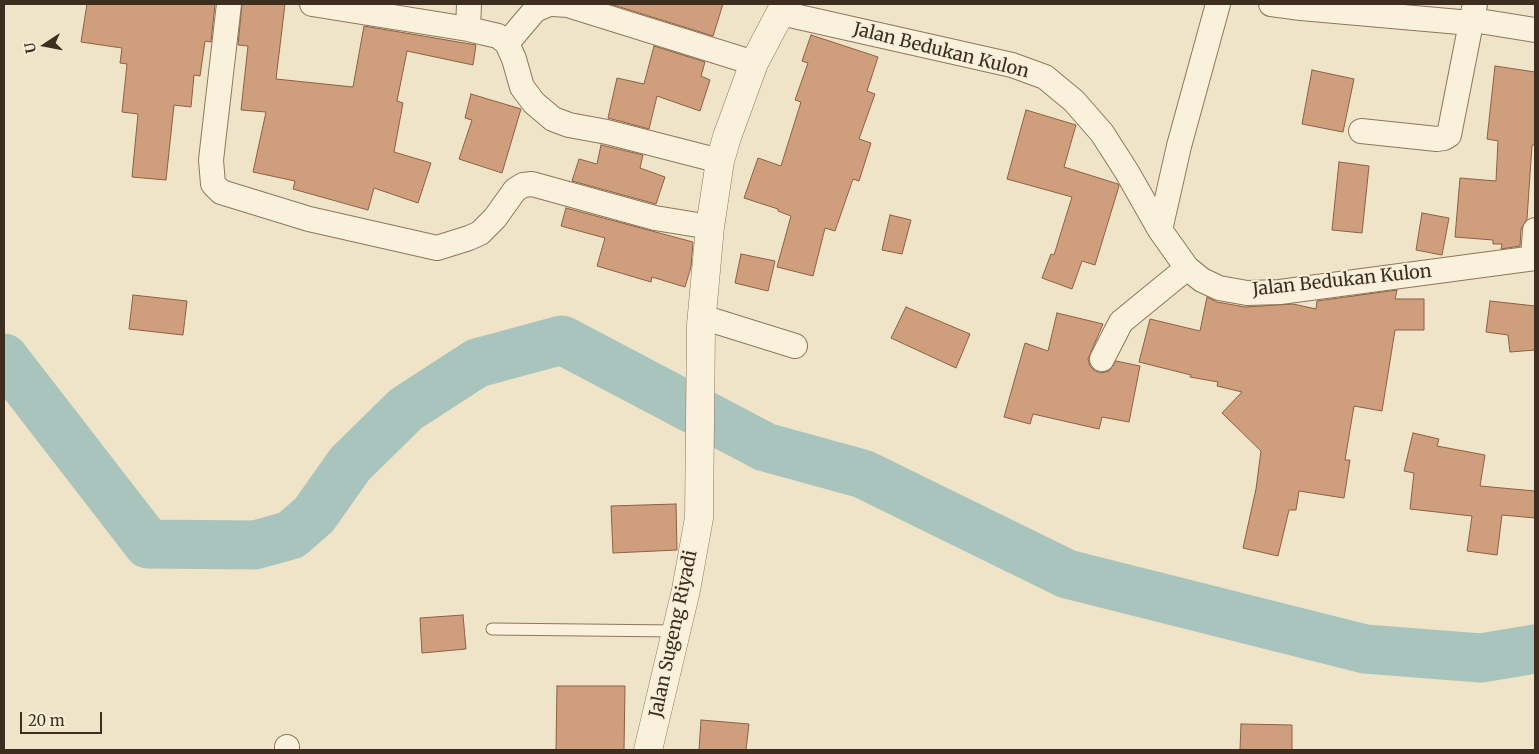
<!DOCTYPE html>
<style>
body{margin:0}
#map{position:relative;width:1539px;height:754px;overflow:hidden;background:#f0e4c8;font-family:Merriweather,serif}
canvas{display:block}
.frame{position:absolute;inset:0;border:5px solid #3d2e20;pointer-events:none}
.north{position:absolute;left:20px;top:20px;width:50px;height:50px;-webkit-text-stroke:4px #f7eed8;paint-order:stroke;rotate:259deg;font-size:14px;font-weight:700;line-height:20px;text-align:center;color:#3d2e20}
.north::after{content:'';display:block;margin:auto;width:18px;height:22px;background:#3d2e20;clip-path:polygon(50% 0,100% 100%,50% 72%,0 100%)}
.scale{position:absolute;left:20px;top:712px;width:82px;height:22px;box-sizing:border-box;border:2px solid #3d2e20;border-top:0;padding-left:6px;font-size:15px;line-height:18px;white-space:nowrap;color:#3d2e20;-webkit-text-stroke:4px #f7eed8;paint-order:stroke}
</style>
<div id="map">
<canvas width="1539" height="754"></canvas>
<div class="frame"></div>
<div class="north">U</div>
<div class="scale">20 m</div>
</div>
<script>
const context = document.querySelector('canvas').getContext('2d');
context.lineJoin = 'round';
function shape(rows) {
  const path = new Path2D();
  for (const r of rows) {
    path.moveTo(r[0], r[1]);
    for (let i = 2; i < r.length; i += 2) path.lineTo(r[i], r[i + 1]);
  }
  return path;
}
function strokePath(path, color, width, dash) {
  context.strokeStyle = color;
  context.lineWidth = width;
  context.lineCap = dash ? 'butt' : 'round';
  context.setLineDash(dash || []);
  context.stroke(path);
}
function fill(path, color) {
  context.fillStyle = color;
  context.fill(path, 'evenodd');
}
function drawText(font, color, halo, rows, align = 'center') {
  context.font = font + ' Merriweather,serif';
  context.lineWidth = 4;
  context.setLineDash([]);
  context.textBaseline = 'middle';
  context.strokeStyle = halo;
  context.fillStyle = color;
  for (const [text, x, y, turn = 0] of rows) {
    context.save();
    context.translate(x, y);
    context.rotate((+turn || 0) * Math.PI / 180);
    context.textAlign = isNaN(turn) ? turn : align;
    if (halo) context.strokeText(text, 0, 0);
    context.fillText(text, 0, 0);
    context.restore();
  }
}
const river = shape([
 [4,358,148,544,255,545,291,535,314,515,350,464,406,409,477,363,562,340,765,447,863,474,1067,574,1365,649,1481,658,1535,649]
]);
const building = shape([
 [87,4,215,4,211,42,205,41,200,76,194,75,191,107,174,105,166,180,132,177,138,114,122,112,127,64,120,63,122,48,81,42,87,4],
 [242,4,285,4,276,79,353,87,364,26,476,45,473,65,407,51,397,101,403,103,394,152,431,163,418,203,374,188,368,210,293,189,295,181,253,172,266,112,241,110,248,46,238,45,242,4],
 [610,4,723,4,713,36,610,4],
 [811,35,878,57,867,91,875,94,859,139,871,143,859,181,853,179,835,231,825,228,813,276,777,267,791,216,778,211,778,209,744,198,758,158,781,166,801,102,795,100,808,63,802,61,811,35],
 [654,46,705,62,701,76,710,80,700,111,657,96,649,129,608,118,617,78,644,84,654,46],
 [1495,66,1535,72,1535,145,1532,145,1527,219,1521,229,1520,246,1501,249,1502,244,1493,244,1493,240,1455,237,1460,178,1496,181,1498,141,1487,139,1495,66],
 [1312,70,1354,79,1343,132,1302,124,1312,70],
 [471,94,521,109,502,173,459,159,472,120,465,118,471,94],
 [1026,110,1076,125,1064,167,1118,184,1119,186,1095,265,1082,261,1072,289,1042,278,1051,254,1054,255,1072,197,1007,179,1026,110],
 [601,145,643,155,640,168,665,177,656,204,572,181,579,159,597,164,601,145],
 [1339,162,1369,166,1362,233,1332,230,1339,162],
 [566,208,693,242,691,267,685,287,652,277,651,282,597,266,605,238,561,226,566,208],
 [1422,213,1449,218,1442,255,1416,250,1422,213],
 [890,215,911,220,902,254,882,250,890,215],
 [741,254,775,261,768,291,735,283,741,254],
 [1397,290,1395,299,1424,299,1424,330,1395,330,1382,411,1354,406,1345,460,1350,460,1344,498,1299,491,1296,510,1289,510,1278,556,1243,548,1256,489,1261,451,1222,413,1242,392,1217,386,1218,382,1190,377,1191,375,1139,362,1150,319,1200,331,1207,297,1217,302,1245,307,1293,304,1316,309,1317,301,1397,290],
 [133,295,187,301,183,335,129,329,133,295],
 [1490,301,1535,306,1535,350,1510,352,1508,335,1486,332,1490,301],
 [906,307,970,334,956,368,891,338,906,307],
 [1057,313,1103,324,1088,359,1090,366,1095,371,1102,373,1109,371,1116,361,1140,366,1129,422,1102,417,1099,429,1033,414,1030,424,1004,417,1025,343,1048,351,1057,313],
 [1413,433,1439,439,1437,446,1485,455,1480,486,1535,491,1535,518,1502,515,1497,555,1467,551,1472,516,1410,509,1414,473,1404,471,1413,433],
 [676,504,677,550,613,553,611,506,676,504],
 [463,615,466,649,422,653,420,618,463,615],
 [557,686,625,686,624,750,556,750,557,686],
 [701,720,749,724,746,750,699,750,701,720],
 [1241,724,1292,725,1292,750,1240,750,1241,724]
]);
const service = shape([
 [492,629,676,631]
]);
const minor = shape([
 [229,4,211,160,213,184,221,192,309,219,437,248,469,238,480,233,495,218,515,190,523,185,532,184,655,218,710,227],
 [312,4,468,29],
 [469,4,468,29,498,36,507,43,514,59,522,87,534,103,553,119,569,125,607,132,720,161],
 [553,4,568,5,754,63],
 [1271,4,1301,8,1471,23,1475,4],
 [781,13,1012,65,1045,77,1074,101,1102,133,1127,172,1160,230,1187,268,1202,280,1219,288,1247,293,1280,292,1535,258],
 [1473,20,1535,30],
 [507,43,535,10,549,4],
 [1361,131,1437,139,1444,138,1449,135,1471,23],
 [1160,230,1179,146,1218,4],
 [1533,258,1535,230],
 [702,317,795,346],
 [1102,359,1121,322,1187,268],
 [287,747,287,750]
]);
const tertiary = shape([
 [648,750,686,590,699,518,701,325,710,227,720,161,727,137,754,63,785,4]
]);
const streetNames = [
 ["Jalan Bedukan Kulon",941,51,14],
 ["Jalan Bedukan Kulon",1342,281,-6],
 ["Jalan Sugeng Riyadi",674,634,-78]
];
strokePath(river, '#a9c4bc', 49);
fill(building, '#cf9f7d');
strokePath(building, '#8d5f41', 1);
strokePath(service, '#8d765c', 13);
strokePath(minor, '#8d765c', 26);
strokePath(tertiary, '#8d765c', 29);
strokePath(service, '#faf1dc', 11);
strokePath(minor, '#faf1dc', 24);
strokePath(tertiary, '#faf1dc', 28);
drawText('18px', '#3d2e20', '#f7eed8', streetNames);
</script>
